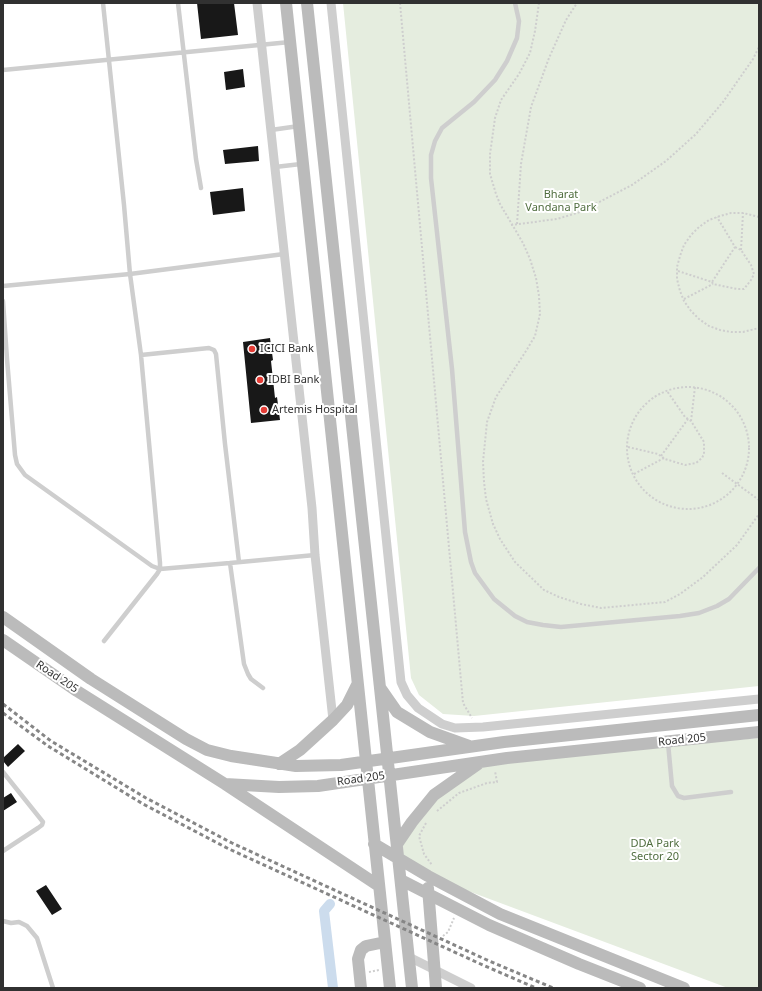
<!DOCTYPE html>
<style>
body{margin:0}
#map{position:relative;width:762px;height:991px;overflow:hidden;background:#fff;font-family:"Noto Sans",sans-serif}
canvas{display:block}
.frame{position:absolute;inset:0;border:4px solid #313131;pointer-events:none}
</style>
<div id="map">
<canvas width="762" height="991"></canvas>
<div class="frame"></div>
</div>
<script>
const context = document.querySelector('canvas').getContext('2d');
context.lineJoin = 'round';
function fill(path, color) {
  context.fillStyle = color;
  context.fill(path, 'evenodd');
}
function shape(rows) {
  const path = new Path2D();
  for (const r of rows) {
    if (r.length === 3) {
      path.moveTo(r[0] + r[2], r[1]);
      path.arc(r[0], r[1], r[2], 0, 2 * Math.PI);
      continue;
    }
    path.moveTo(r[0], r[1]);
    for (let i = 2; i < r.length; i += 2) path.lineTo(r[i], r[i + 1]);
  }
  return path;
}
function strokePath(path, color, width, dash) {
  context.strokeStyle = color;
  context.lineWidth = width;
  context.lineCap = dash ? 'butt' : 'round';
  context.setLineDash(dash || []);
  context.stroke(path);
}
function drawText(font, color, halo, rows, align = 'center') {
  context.font = font + ' "Noto Sans",sans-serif';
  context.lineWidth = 4;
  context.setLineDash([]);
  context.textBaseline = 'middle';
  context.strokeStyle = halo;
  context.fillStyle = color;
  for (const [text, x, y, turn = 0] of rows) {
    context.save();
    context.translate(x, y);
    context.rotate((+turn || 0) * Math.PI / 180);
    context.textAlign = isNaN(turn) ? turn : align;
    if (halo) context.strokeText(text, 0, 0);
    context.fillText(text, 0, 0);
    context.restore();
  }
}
const green = shape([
 [343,3,759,3,759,686,474,716,443,714,419,695,411,678],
 [759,738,759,988,728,988,428,876,398,857,412,822,481,762]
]);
const canal = shape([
 [330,904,324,911,333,988]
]);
const building = shape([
 [197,3,234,3,238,35,201,39],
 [243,69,245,87,226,90,224,72],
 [258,146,259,161,225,164,223,150],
 [243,188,245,211,213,215,210,192],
 [270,338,273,360,271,361,275,398,277,397,280,420,251,423,243,342],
 [18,744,25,751,8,767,3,761,3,758],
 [11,793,17,802,3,811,3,798],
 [46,885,62,909,52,915,36,891]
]);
const path = shape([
 [400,3,463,703,472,718],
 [539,3,535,31,530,53,519,74,501,100,495,118,490,154,490,174,496,194,500,204,523,243,530,259,536,278,539,296,540,314,535,336,526,351,496,397,487,422,483,462,484,482,486,499,493,524,500,539,515,562,544,590,559,597,581,604,601,608,665,602,680,594,703,577,737,545,759,514],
 [759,217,743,213,731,213,720,216,709,220,699,227,691,235,684,245,680,256,677,267,677,279,680,291,684,301,691,311,699,319,709,326,720,330,731,332,743,332,759,328],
 [517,224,521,164,531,107,549,58,566,20,577,3],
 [511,225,557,219,580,212,632,185,666,161,696,134,723,102,753,59,759,47],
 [741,250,743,213],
 [678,271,712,282,735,247,717,217],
 [712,282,713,284,737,289,744,289,751,280,754,274,751,265,741,250,735,247],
 [684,299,713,284],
 [688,448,61],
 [691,421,695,387],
 [628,447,658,454,665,459,685,465,696,463,702,458,704,454,704,442,691,421,685,417,667,391],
 [661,456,688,419],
 [722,473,759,500],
 [634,474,664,458],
 [437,811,459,793,487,783,497,782,495,771],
 [426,823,419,836,424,854,432,865],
 [443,936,448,932,454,918],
 [369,972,379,970]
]);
const lane = shape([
 [103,3,124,205,130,274,141,355,160,563,160,569,157,574,104,641],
 [178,3,196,159,201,188],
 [515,3,519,21,517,38,507,61,495,80,474,102,442,128,435,141,431,155,431,178,452,369,465,532,471,562,475,573,494,599,515,616,527,622,543,625,561,627,680,616,699,613,717,606,729,599,759,568],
 [3,70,290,42],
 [271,130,299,126],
 [275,167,301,164],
 [3,286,130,274,284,254],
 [3,301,7,359,15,455,17,464,25,475,152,566,160,569,230,563,315,555],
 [141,355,209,348,214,350,216,354,225,444,239,562],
 [230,563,244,664,248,674,251,679,263,688],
 [668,743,672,786,678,796,684,798,731,792],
 [3,772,43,822,42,825,38,828,3,851],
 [3,921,11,923,19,922,27,926,37,938,53,988]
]);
const street = shape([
 [257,3,312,508,315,555,333,720],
 [331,3,401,682,407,695,418,708,442,724,455,728,483,727,759,699],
 [409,957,471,988]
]);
const secondary = shape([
 [286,3,390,988],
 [307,3,412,988],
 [3,617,91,679,186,739,207,750,231,756,296,766,341,765,504,742,759,715],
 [3,640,77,691,225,784,279,787,318,786,507,758,759,732],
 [381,689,397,712,430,732,469,746],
 [279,764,300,750,333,720,347,705,357,685],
 [225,784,379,886],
 [374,844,428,876,500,914,684,988],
 [397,844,412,822,434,795,478,764],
 [401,880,489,925,579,964,640,988],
 [428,888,436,988],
 [361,988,358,959,361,950,366,946,385,942]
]);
const rail = shape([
 [3,704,51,741,146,798,232,843,487,960,553,988],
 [3,713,48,746,143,804,229,849,485,966,536,988]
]);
const markers = [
 [252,349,4,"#e53d36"],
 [260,380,4,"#e53d36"],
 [264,410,4,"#e53d36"]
];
const parkNames = [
 ["Bharat",561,195],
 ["Vandana Park",561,208],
 ["DDA Park",655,844],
 ["Sector 20",655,857]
];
const poiNames = [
 ["ICICI Bank",260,349],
 ["IDBI Bank",268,380],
 ["Artemis Hospital",272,410]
];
const streetNames = [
 ["Road 205",57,677,34],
 ["Road 205",682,740,-6],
 ["Road 205",361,779,-8]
];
fill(green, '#e5eddf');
strokePath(canal, '#ccdced', 10);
fill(building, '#181818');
strokePath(path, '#cecece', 2, [2, 2]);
strokePath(lane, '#cecece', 4.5);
strokePath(street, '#cecece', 9);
strokePath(secondary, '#bbb', 12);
strokePath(rail, '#868686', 3, [4, 3]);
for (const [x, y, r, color] of markers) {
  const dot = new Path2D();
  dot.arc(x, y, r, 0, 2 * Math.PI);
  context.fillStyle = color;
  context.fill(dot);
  strokePath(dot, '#fff', 1.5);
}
drawText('11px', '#4f6d3e', '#fff', parkNames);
drawText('11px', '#313131', '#fff', poiNames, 'left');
drawText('11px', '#313131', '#fff', streetNames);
</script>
